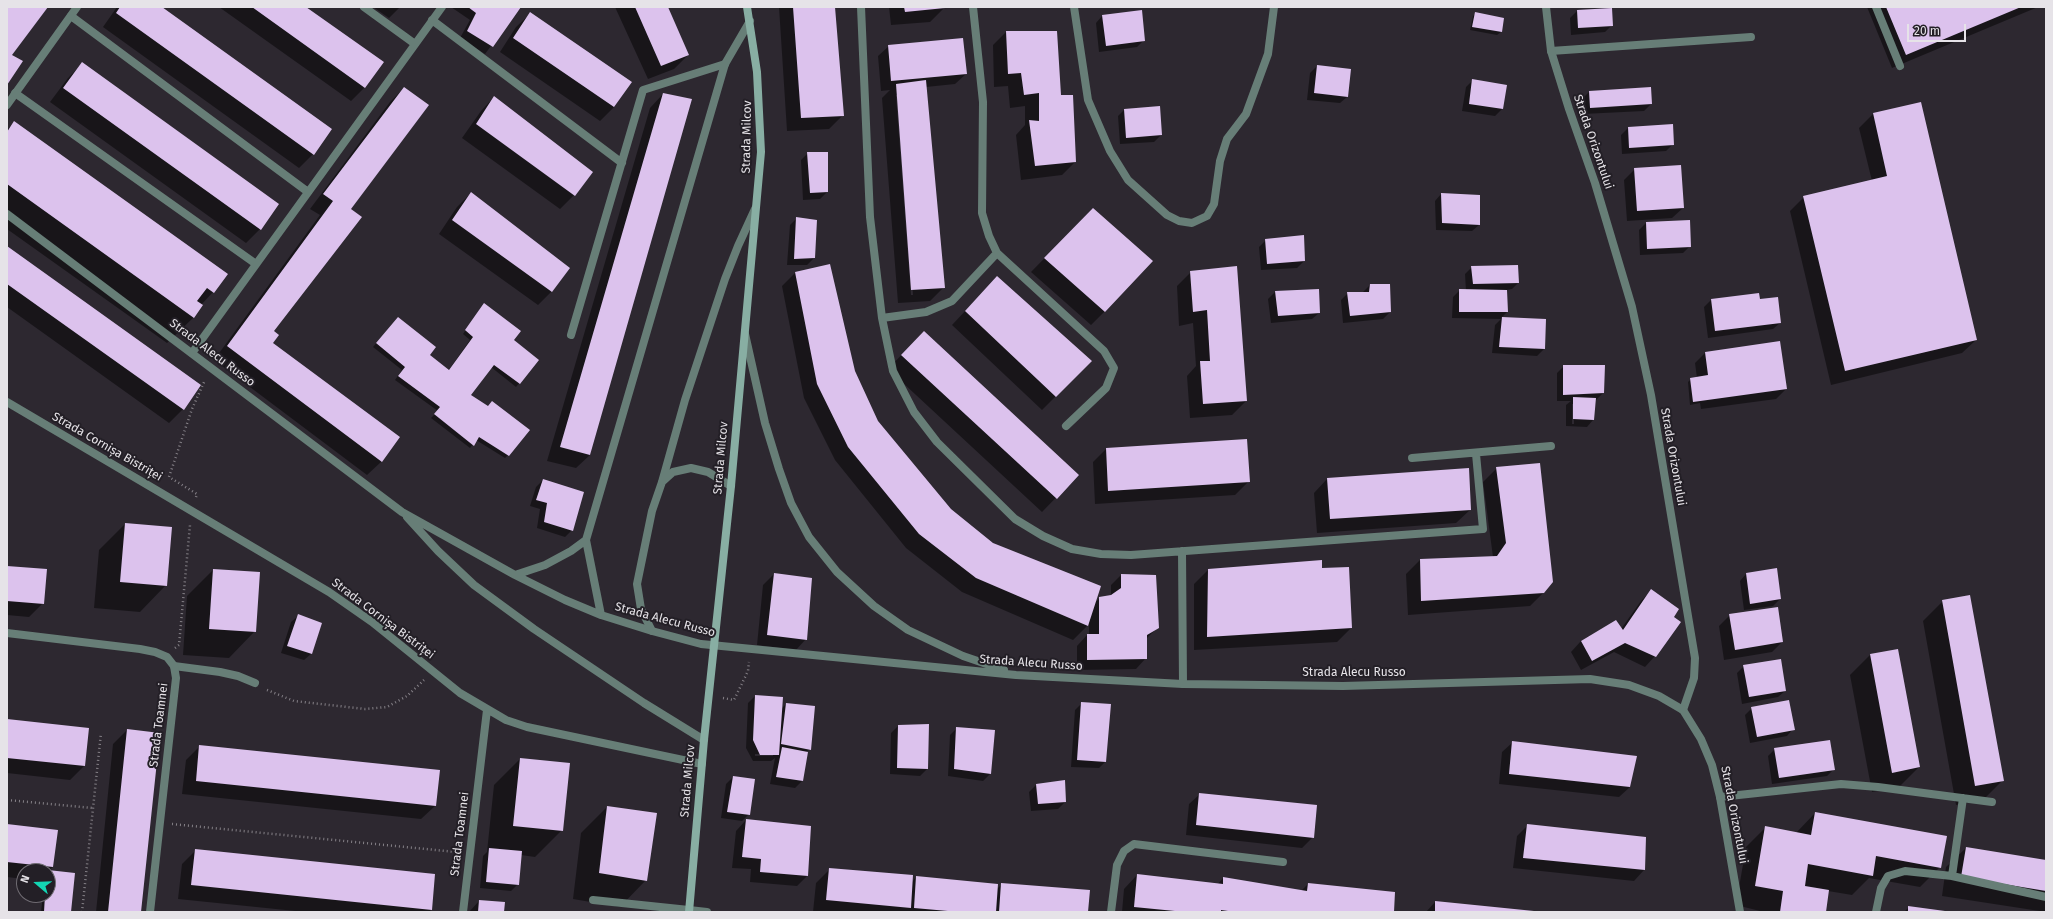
<!DOCTYPE html>
<meta charset="utf-8">
<style>
body{margin:0}
#map{position:relative;width:2053px;height:919px;overflow:hidden;background:#2d2830;font-family:"Fira Sans",sans-serif}
canvas{display:block}
.frame{position:absolute;inset:0;border:8px solid #e6e3e8;pointer-events:none}
.north{position:absolute;left:16px;top:863px;width:40px;height:40px;box-sizing:border-box;background:#231f26;border:1px solid #716d74;border-radius:50%;rotate:289deg;font-size:11px;font-weight:700;line-height:16px;text-align:center;color:#e6e3e8}
.north::after{content:'';display:block;margin:auto;width:14px;height:18px;background:#13d5b3;clip-path:polygon(50% 0,100% 100%,50% 72%,0 100%)}
.scale{position:absolute;left:1907px;top:24px;width:59px;height:18px;box-sizing:border-box;border:2px solid #e6e3e8;border-top:0;padding-left:5px;font-size:12px;line-height:14px;white-space:nowrap;color:#e6e3e8;-webkit-text-stroke:3px #231f26;paint-order:stroke}
</style>
<div id="map">
<canvas width="2053" height="919"></canvas>
<div class="frame"></div>
<div class="north">N</div>
<div class="scale">20 m</div>
</div>
<script>
const context = document.querySelector('canvas').getContext('2d');
context.lineJoin = 'round';
function fill(path, color) {
  context.fillStyle = color;
  context.fill(path, 'evenodd');
}
function shape(rows) {
  const path = new Path2D();
  for (const r of rows) {
    path.moveTo(r[0], r[1]);
    for (let i = 2; i < r.length; i += 2) path.lineTo(r[i], r[i + 1]);
  }
  return path;
}
function strokePath(path, color, width, dash) {
  context.strokeStyle = color;
  context.lineWidth = width;
  context.lineCap = dash ? 'butt' : 'round';
  context.setLineDash(dash || []);
  context.stroke(path);
}
function drawText(font, color, halo, rows, align = 'center') {
  context.font = font + ' "Fira Sans",sans-serif';
  context.lineWidth = 4;
  context.setLineDash([]);
  context.textBaseline = 'middle';
  context.strokeStyle = halo;
  context.fillStyle = color;
  for (const [text, x, y, turn = 0] of rows) {
    context.save();
    context.translate(x, y);
    context.rotate((+turn || 0) * Math.PI / 180);
    context.textAlign = isNaN(turn) ? turn : align;
    if (halo) context.strokeText(text, 0, 0);
    context.fillText(text, 0, 0);
    context.restore();
  }
}
const shadow = shape([
 [117,7,161,7,313,154,299,168,103,27],
 [219,7,305,7,364,88,351,101],
 [373,7,400,7,389,18],
 [451,7,520,7,485,54,460,38,470,20],
 [615,7,667,7,688,55,674,69,648,79],
 [779,7,834,7,843,115,829,129,787,131],
 [889,7,944,7,944,8,930,22,891,25],
 [1867,7,2038,7,1892,68],
 [1577,11,1612,25,1605,32,1571,35,1570,18],
 [1476,13,1501,32,1497,35,1470,30,1473,16],
 [530,14,631,82,614,107,600,121,500,52,516,27],
 [1102,16,1144,40,1137,47,1099,52,1096,23],
 [1006,32,1060,96,1075,162,1062,175,1021,180,1016,135,1025,125,1025,106,1010,108,1008,86,994,87,993,45],
 [889,46,966,74,955,84,926,87,944,287,930,301,898,303,882,98,890,90,881,91,878,56],
 [896,95,898,95,913,295,911,295],
 [82,64,260,229,246,243,50,102,68,78],
 [1317,66,1347,97,1340,103,1307,100,1310,73],
 [1473,80,1502,109,1495,116,1462,111,1466,87],
 [404,88,350,209,273,331,272,343,399,437,381,462,367,475,214,360,320,215,310,209,390,102],
 [1589,92,1651,104,1644,111,1583,114,1582,99],
 [663,94,590,455,576,468,547,461,650,108],
 [494,97,574,195,560,209,462,138,481,111],
 [1920,103,1976,340,1962,353,1831,385,1790,211,1804,197,1872,181,1859,128,1873,114],
 [1124,110,1161,135,1154,142,1120,144,1118,116],
 [15,123,213,292,201,305,194,317,167,343,7,229,7,130],
 [1672,125,1673,144,1666,151,1622,154,1621,135,1628,128],
 [808,153,827,192,820,199,803,200,801,160],
 [1635,169,1683,208,1672,218,1627,221,1624,180],
 [471,193,569,268,551,292,538,305,439,234,457,207],
 [1441,194,1479,225,1472,231,1436,230,1435,201],
 [797,218,814,258,807,265,787,265,790,225],
 [1689,222,1690,246,1683,253,1640,255,1639,230,1646,223],
 [1079,223,1105,311,1091,325,1031,272],
 [1266,240,1304,261,1297,268,1261,270,1259,247],
 [7,247,183,409,169,423,7,307],
 [1236,267,1246,401,1232,415,1190,418,1187,376,1196,366,1193,323,1179,326,1177,286,1191,272],
 [1472,267,1518,283,1512,289,1506,290,1507,312,1501,318,1545,319,1544,349,1537,356,1492,353,1495,325,1501,319,1452,318,1453,297,1460,290,1466,291,1465,274],
 [796,272,854,371,878,422,951,510,992,544,1094,603,1100,598,1111,596,1111,585,1121,575,1158,627,1146,639,1146,658,1136,669,1077,670,1077,646,1087,635,1089,635,1089,619,1087,626,1073,640,962,592,906,548,835,460,804,398,782,286],
 [997,277,1091,361,1042,410,952,325],
 [1370,285,1390,312,1383,319,1343,323,1341,300,1348,293,1363,292],
 [1275,292,1319,313,1312,319,1271,323,1268,299],
 [1711,300,1759,300,1780,323,1773,329,1708,338,1704,307],
 [481,308,512,340,538,360,516,387,491,367,470,395,488,407,508,455,505,458,476,440,470,448,431,418,438,411,395,380,402,370,373,347,395,321,429,356,448,371,470,340,463,334],
 [910,346,1078,475,1042,512,888,369],
 [1705,353,1786,389,1776,399,1701,409,1700,403,1690,405,1688,382,1691,379,1697,378,1695,363],
 [1564,366,1603,393,1596,400,1593,420,1587,427,1566,426,1566,405,1571,401,1557,401,1557,373],
 [1572,404,1574,404,1574,424,1572,424],
 [1106,449,1249,481,1235,495,1095,504,1093,462],
 [1497,468,1544,592,1530,606,1408,615,1406,574,1420,560,1493,557,1483,482],
 [1327,479,1470,510,1456,523,1317,533,1314,493],
 [543,480,572,530,565,537,537,528,540,509,530,506,536,487],
 [125,524,166,585,140,612,94,608,99,550],
 [7,567,43,603,29,617,7,615],
 [1321,569,1351,628,1337,642,1194,650,1194,584,1208,570],
 [213,570,255,631,229,658,183,655,187,596],
 [774,574,806,639,796,650,757,645,763,585],
 [1746,574,1780,599,1773,606,1744,610,1740,581],
 [1651,591,1655,656,1645,667,1614,652,1581,670,1571,652,1581,641,1616,621,1621,629,1641,601],
 [1943,601,2003,780,1983,800,1956,805,1923,621],
 [1730,615,1782,642,1772,652,1724,660,1719,626],
 [298,616,311,654,304,660,281,653,291,622],
 [1897,650,1919,767,1899,787,1872,792,1850,675,1870,655],
 [1744,666,1785,691,1778,697,1742,704,1737,673],
 [755,696,781,709,786,704,810,749,806,752,802,781,795,788,770,784,775,758,771,761,753,761,746,748,748,703],
 [755,754,773,754,773,756,755,756],
 [1082,703,1106,761,1099,768,1071,767,1075,710],
 [1752,708,1793,729,1787,736,1750,743,1745,715],
 [7,720,88,729,84,766,70,780,7,773],
 [898,726,927,769,920,776,890,774,891,733],
 [957,728,990,774,983,781,948,776,950,735],
 [127,730,140,912,96,912,113,744],
 [1513,742,1630,787,1619,797,1499,784,1502,752],
 [200,746,435,806,421,819,182,794,186,760],
 [1775,749,1834,769,1827,776,1772,784,1768,756],
 [520,759,562,830,535,857,521,855,518,884,511,891,480,888,483,856,487,852,494,785],
 [733,777,749,814,742,821,721,818,726,784],
 [1064,781,1065,802,1058,809,1031,811,1029,792,1036,785],
 [1200,794,1313,837,1302,848,1186,835,1189,804],
 [607,807,646,880,620,907,573,899,581,833],
 [1815,813,1940,867,1920,887,1869,878,1852,895,1828,891,1825,912,1764,912,1736,905,1746,847,1766,827,1796,833],
 [746,820,807,876,797,886,750,882,751,869,732,868,736,831],
 [7,825,53,867,48,871,70,912,41,912,43,895,48,895,48,871,24,871,24,879,7,877],
 [1528,825,1645,838,1644,870,1634,881,1513,868,1517,836],
 [1966,848,2046,861,2046,912,1942,896,1946,867],
 [196,850,434,875,431,910,429,912,305,912,178,899,182,864],
 [830,869,912,882,916,877,997,889,1002,884,1087,912,813,912,816,883],
 [1137,875,1217,885,1223,878,1301,891,1308,884,1393,912,1122,912,1124,889],
 [479,901,503,912,469,912],
 [1435,902,1534,912,1426,912],
 [1909,907,1944,912,1904,912]
]);
const building = shape([
 [7,7,48,7,12,55,23,61,7,85],
 [120,7,162,7,332,129,314,155,116,13],
 [252,7,306,7,384,62,365,88],
 [468,7,521,7,493,47,467,31,476,13],
 [635,7,668,7,689,55,661,66],
 [793,7,835,7,844,116,801,118],
 [904,7,945,7,945,8,905,12],
 [1886,7,2021,7,1906,55],
 [1612,8,1613,26,1578,28,1577,10],
 [1142,10,1145,41,1106,46,1102,15],
 [530,12,632,82,614,107,513,38],
 [1475,12,1504,18,1502,32,1472,27],
 [1006,31,1057,31,1061,95,1073,95,1076,162,1035,166,1029,120,1039,121,1039,93,1024,95,1021,73,1008,74],
 [963,38,967,74,891,81,888,45],
 [82,62,279,204,261,230,63,88],
 [1317,65,1351,69,1348,97,1314,93],
 [1472,79,1507,85,1503,109,1469,104],
 [926,80,945,288,911,290,896,84],
 [404,87,429,105,351,209,362,217,274,331,279,335,273,343,400,437,382,462,227,346,333,201,323,194],
 [1651,87,1652,104,1590,108,1589,91],
 [663,93,692,99,590,455,560,447],
 [494,96,593,172,575,196,476,124],
 [1921,102,1977,340,1845,371,1803,196,1887,176,1873,113],
 [1160,106,1162,135,1126,138,1124,109],
 [14,121,228,274,214,293,207,288,197,301,203,305,194,318,7,184,7,132],
 [1673,124,1674,145,1629,148,1628,127],
 [807,152,828,152,828,192,810,193],
 [1681,165,1684,208,1637,211,1634,168],
 [471,192,570,268,552,292,452,220],
 [1441,193,1480,195,1480,225,1442,223],
 [1093,208,1153,261,1105,312,1044,258],
 [796,217,817,220,815,258,794,259],
 [1690,220,1691,247,1647,249,1646,222],
 [1304,235,1305,261,1267,264,1265,239],
 [7,246,201,385,184,410,7,284],
 [830,264,855,371,878,421,951,509,993,543,1101,586,1088,626,976,578,919,534,848,447,817,384,795,272],
 [1518,265,1519,283,1473,284,1471,266],
 [1237,266,1247,401,1203,404,1200,361,1210,361,1207,310,1193,312,1190,271],
 [997,276,1092,361,1056,397,965,311],
 [1370,284,1390,284,1391,312,1350,316,1347,292,1369,292],
 [1319,289,1320,313,1278,316,1275,291],
 [1459,289,1507,290,1508,312,1459,312],
 [1759,293,1760,299,1778,297,1781,323,1715,331,1711,299],
 [484,303,521,331,514,340,539,360,520,384,494,365,471,395,488,406,492,401,530,430,509,456,479,437,474,446,434,414,440,407,398,376,405,367,376,343,398,317,436,347,430,355,449,370,473,337,465,330],
 [1502,317,1546,319,1545,349,1499,347],
 [924,331,1079,475,1057,499,901,355],
 [1780,341,1787,389,1693,402,1690,378,1708,375,1705,352],
 [1563,365,1605,365,1604,393,1563,395],
 [1573,397,1596,398,1594,420,1573,419],
 [1247,439,1250,482,1108,491,1106,448],
 [1540,463,1553,582,1544,593,1421,601,1420,559,1497,556,1506,543,1496,467],
 [1469,468,1471,510,1330,519,1327,478],
 [543,479,584,492,573,531,544,522,547,503,536,500],
 [125,523,172,527,167,586,120,582],
 [1322,560,1322,568,1349,567,1352,628,1207,637,1208,569],
 [7,566,47,569,44,604,7,601],
 [1777,568,1781,599,1750,604,1746,573],
 [213,569,260,572,256,632,209,629],
 [774,573,812,578,807,640,767,635],
 [1121,574,1156,575,1159,628,1147,635,1147,659,1087,660,1087,634,1099,634,1099,597,1111,595,1121,588],
 [1651,589,1679,609,1674,617,1681,622,1656,657,1625,643,1592,661,1581,641,1616,620,1623,630],
 [1970,595,2004,781,1975,786,1942,600],
 [1778,607,1783,642,1735,650,1729,614],
 [298,614,322,623,312,654,287,646],
 [1898,649,1920,767,1892,773,1870,654],
 [1781,659,1786,691,1749,697,1743,665],
 [755,695,783,697,779,755,760,755,753,740],
 [1789,700,1795,730,1757,737,1751,707],
 [1081,702,1111,704,1106,762,1077,760],
 [786,703,815,706,811,750,781,744],
 [7,719,89,728,85,766,7,758],
 [929,724,928,769,897,768,898,725],
 [956,727,995,730,991,774,954,769],
 [127,729,160,733,141,912,108,912],
 [1830,740,1835,770,1779,778,1774,748],
 [1512,741,1637,756,1630,787,1509,774],
 [199,745,440,770,436,806,196,781],
 [782,747,808,752,803,781,776,777],
 [520,758,570,763,563,831,513,826],
 [733,776,755,779,750,815,727,812],
 [1065,780,1066,802,1038,804,1036,784],
 [1199,793,1317,805,1314,838,1196,825],
 [607,806,657,813,647,881,599,873],
 [1815,812,1947,836,1941,868,1876,856,1873,876,1808,864,1805,886,1829,890,1826,912,1780,912,1783,891,1755,886,1765,826,1811,835],
 [746,819,811,826,808,876,760,872,761,859,742,857],
 [7,824,58,830,53,867,7,862],
 [1527,824,1646,837,1645,870,1523,858],
 [1966,847,2046,860,2046,891,1961,877],
 [489,848,522,851,519,885,486,882],
 [195,849,435,874,432,910,191,885],
 [829,868,913,875,911,908,826,900],
 [48,870,75,873,71,912,44,912,45,895,48,895],
 [1137,874,1223,884,1223,877,1307,891,1308,883,1395,892,1394,912,1235,912,1221,910,1221,912,1185,912,1134,907],
 [916,876,998,884,996,912,959,912,914,908],
 [1001,883,1090,890,1088,912,999,912],
 [479,900,505,902,504,912,478,912],
 [1435,901,1534,911,1534,912,1435,912],
 [1908,906,1945,911,1944,912,1908,912]
]);
const path = shape([
 [196,497,197,494,169,477,192,409,205,380],
 [175,648,179,645,190,525],
 [267,690,294,701,365,709,387,707,407,696,424,680],
 [723,698,734,700,748,671,749,662],
 [7,800,93,808],
 [172,824,456,852],
 [82,912,101,733]
]);
const service = shape([
 [364,7,415,44],
 [1876,7,1900,66],
 [71,16,308,192],
 [432,20,622,163],
 [1551,51,1751,37],
 [15,93,256,264],
 [571,335,643,90,725,64],
 [192,353,442,7],
 [174,666,220,672,238,676,255,683],
 [1720,797,1841,784,1878,787,1992,802],
 [1952,876,1963,798],
 [593,900,689,910],
 [1111,912,1117,865,1124,851,1134,844,1283,862],
 [1876,912,1881,888,1888,876,1905,871,1952,876,2046,897]
]);
const minor = shape([
 [861,7,870,217,882,318,926,312,952,301,997,253],
 [973,7,983,102,982,213,989,236,997,253,1104,351,1114,368,1106,388,1066,426],
 [1074,7,1088,100,1110,151,1128,180,1167,215,1179,221,1192,223,1207,216,1214,204,1220,161,1227,139,1246,114,1268,54,1274,7],
 [1546,7,1551,51,1569,109,1595,183,1632,307,1651,395,1695,658,1694,678,1683,710],
 [7,105,77,7],
 [7,214,402,512,515,575,565,600,601,615,652,631],
 [882,318,893,371,914,412,937,442,1015,519,1043,536,1072,549,1101,554,1131,555,1483,529,1476,454],
 [7,402,329,592,372,622,460,693,506,720,527,727,702,764],
 [1412,458,1551,446],
 [407,517,438,551,474,585,534,629,644,703,704,740],
 [1182,551,1183,684],
 [515,575,545,565,571,551,586,540],
 [601,615,586,540,725,64,750,21],
 [7,633,140,649,155,652,167,657,174,666,176,678,150,912],
 [689,910,707,912],
 [463,912,487,710]
]);
const tertiary = shape([
 [755,209,738,246,725,279,685,400,662,482,652,511,637,584,641,609,652,631,701,644,752,649,1016,675,1183,684,1343,686,1590,679,1629,685,1659,696,1683,710,1701,739,1712,765,1720,797,1740,912],
 [745,334,765,423,779,469,791,503,809,537,837,572,874,606,908,630,963,656,1004,670],
 [663,481,673,472,691,468,708,472,731,486]
]);
const secondary = shape([
 [689,912,704,740,731,486,761,152,757,72,747,7]
]);
const streetNames = [
 ["Strada Milcov",747,137,-89],
 ["Strada Orizontului",1593,142,71],
 ["Strada Alecu Russo",212,353,37],
 ["Strada Cornișa Bistriței",107,447,30],
 ["Strada Orizontului",1673,457,80],
 ["Strada Milcov",721,458,-85],
 ["Strada Cornișa Bistriței",383,619,37],
 ["Strada Alecu Russo",665,620,15],
 ["Strada Alecu Russo",1031,663,4],
 ["Strada Alecu Russo",1354,673],
 ["Strada Toamnei",159,725,-83],
 ["Strada Milcov",688,781,-85],
 ["Strada Orizontului",1734,815,79],
 ["Strada Toamnei",460,834,-83]
];
fill(shadow, '#0007');
fill(building, '#dcc2ed');
strokePath(path, '#858187', 2.5, [1, 3]);
strokePath(service, '#677e77', 8);
strokePath(minor, '#677e77', 8);
strokePath(tertiary, '#677e77', 8);
strokePath(secondary, '#88aea3', 8);
drawText('12px', '#e6e3e8', '#231f26', streetNames);
</script>
